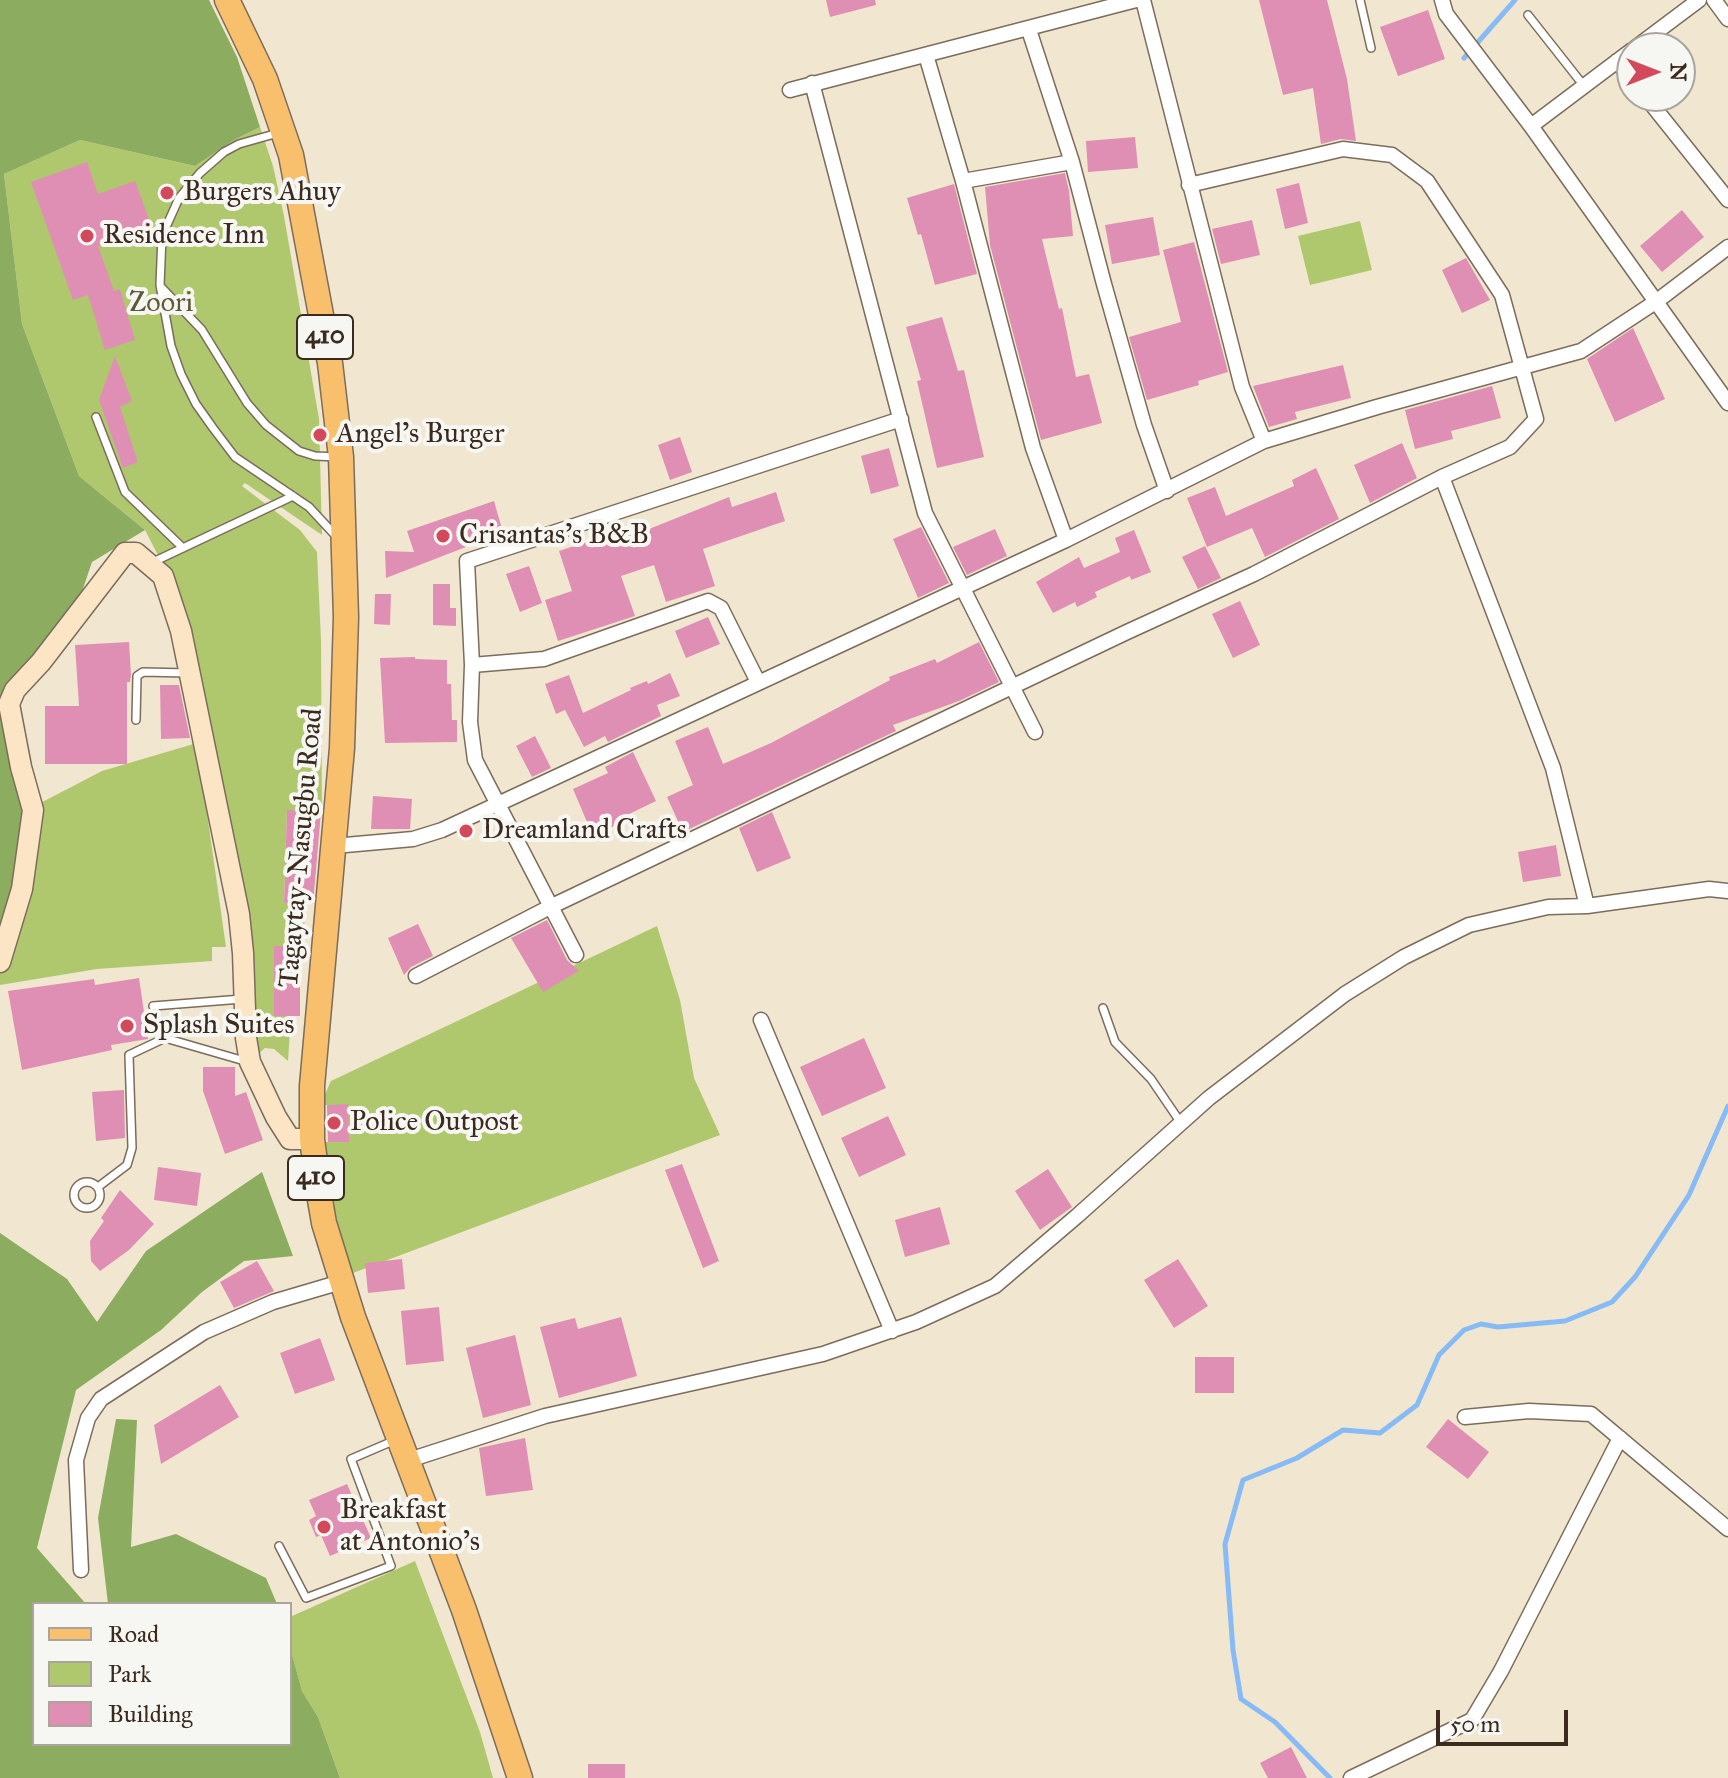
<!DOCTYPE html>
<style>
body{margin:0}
#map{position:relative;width:1728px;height:1778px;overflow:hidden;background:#f1e6cf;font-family:"IM FELL Great Primer",serif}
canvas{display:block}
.legend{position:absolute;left:32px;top:1602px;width:260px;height:144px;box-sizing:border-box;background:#f6f6f2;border:2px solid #aba49d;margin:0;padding:10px 14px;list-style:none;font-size:24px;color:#3b2a1e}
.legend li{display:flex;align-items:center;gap:16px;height:40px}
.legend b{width:40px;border:2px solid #aba49d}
.north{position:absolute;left:1616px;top:32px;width:80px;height:80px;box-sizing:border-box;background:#f6f6f2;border:2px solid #aba49d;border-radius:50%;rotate:90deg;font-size:22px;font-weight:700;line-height:32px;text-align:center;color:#3b2a1e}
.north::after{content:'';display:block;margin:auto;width:28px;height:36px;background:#d1495b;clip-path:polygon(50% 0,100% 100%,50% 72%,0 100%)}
.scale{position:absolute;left:1436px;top:1710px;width:132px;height:36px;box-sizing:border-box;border:4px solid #3b2a1e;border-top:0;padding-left:10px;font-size:24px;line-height:28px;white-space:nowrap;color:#3b2a1e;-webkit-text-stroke:6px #f6f6f2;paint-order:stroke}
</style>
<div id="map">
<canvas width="1728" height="1778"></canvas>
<ul class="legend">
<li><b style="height:10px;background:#f8bf6c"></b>Road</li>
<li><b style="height:22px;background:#b0c86d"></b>Park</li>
<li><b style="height:22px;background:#e08fb4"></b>Building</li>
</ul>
<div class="north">N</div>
<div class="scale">50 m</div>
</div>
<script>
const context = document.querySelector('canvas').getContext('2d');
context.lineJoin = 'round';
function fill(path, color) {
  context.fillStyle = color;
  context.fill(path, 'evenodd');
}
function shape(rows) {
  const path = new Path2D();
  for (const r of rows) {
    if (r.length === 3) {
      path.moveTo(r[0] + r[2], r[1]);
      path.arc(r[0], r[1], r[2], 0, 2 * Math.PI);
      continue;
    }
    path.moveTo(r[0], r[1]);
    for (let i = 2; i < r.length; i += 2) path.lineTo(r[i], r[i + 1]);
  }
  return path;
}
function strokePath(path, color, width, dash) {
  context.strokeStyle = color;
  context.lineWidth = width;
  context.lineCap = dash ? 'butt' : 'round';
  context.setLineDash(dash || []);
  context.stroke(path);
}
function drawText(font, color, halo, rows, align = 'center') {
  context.font = font + ' "IM FELL Great Primer",serif';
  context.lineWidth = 8;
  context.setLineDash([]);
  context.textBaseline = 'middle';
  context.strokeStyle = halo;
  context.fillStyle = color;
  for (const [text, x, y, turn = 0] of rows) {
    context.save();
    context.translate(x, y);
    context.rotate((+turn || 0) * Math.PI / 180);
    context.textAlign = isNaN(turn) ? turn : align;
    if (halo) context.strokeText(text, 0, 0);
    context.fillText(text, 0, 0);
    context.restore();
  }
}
const green = shape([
 [260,127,273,166,284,216,319,419,322,535,245,483,242,486,300,530,317,552,321,641,322,812,287,811,284,902,308,904,300,946,274,947,274,1015,291,1016,288,1061,274,1049,265,1048,253,1059,245,919,166,571,145,530,79,476,22,324,4,174,80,140,195,166,234,140],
 [1360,221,1372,270,1310,285,1298,236],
 [197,743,226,947,212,947,212,961,97,969,0,985,0,953,25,811,102,771],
 [657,926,680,1000,694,1078,720,1135,345,1276,320,1142,348,1142,348,1105,320,1105,331,1081],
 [415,1561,480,1732,493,1778,340,1778,318,1717,302,1691,290,1647,290,1617]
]);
const forest = shape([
 [0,0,209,0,237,57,260,127,234,140,195,166,80,140,4,174,22,324,79,476,145,530,92,562,70,627,17,701,25,811,17,902,0,953],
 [262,1172,293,1256,244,1261,202,1292,161,1330,76,1390,37,1548,86,1604,34,1604,34,1744,290,1744,290,1647,302,1691,318,1717,340,1778,0,1778,0,1233,67,1279,97,1322,146,1251],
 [116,1419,137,1420,131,1547,176,1534,266,1578,277,1604,108,1604,98,1518]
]);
const stream = shape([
 [1464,58,1515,0],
 [1330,1778,1275,1722,1241,1699,1233,1650,1225,1544,1243,1480,1297,1458,1343,1430,1380,1433,1417,1405,1439,1355,1464,1330,1481,1324,1498,1327,1565,1321,1612,1302,1635,1277,1689,1195,1728,1106]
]);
const building = shape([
 [826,0,875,0,876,5,830,17],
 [1259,0,1327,0,1347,79,1356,141,1341,139,1321,144,1313,88,1283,95],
 [1428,10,1445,59,1398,76,1380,27],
 [1135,137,1138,168,1088,172,1086,141],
 [87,162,98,194,135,181,152,227,98,246,114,291,120,289,135,340,105,350,88,295,73,300,31,182],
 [1065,173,1069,191,1073,236,1042,239,1059,309,1062,308,1076,377,1089,374,1102,423,1041,440,990,245,985,187],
 [1299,183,1308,223,1285,229,1276,189],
 [954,184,977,274,935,285,921,234,918,235,907,198],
 [1682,210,1704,237,1662,272,1640,246],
 [1153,217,1160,255,1112,264,1105,225],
 [1252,220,1260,255,1221,264,1212,229],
 [1194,242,1228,372,1198,381,1199,385,1147,400,1129,337,1181,322,1163,250],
 [1466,258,1490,300,1462,313,1442,270],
 [942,317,958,371,964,370,984,457,937,468,917,381,921,380,906,327],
 [1633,328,1665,399,1615,422,1587,359],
 [115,356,132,401,120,407,138,462,123,468,99,400],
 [1343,365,1351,398,1295,412,1297,419,1269,427,1253,386],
 [1492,386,1501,418,1451,431,1453,439,1415,449,1405,410],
 [680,437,692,472,670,480,658,445],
 [1402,443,1417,478,1370,503,1354,465],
 [889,448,899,486,871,494,861,456],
 [1316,468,1339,519,1265,557,1252,528,1207,547,1187,498,1215,487,1226,516,1294,486,1292,480],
 [776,492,785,521,703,549,715,586,666,602,654,565,621,576,635,616,558,641,545,600,572,591,559,551,637,525,639,533,729,497,732,507],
 [494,501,504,536,484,540,386,578,385,551,414,552,407,531],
 [921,527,949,583,918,598,893,539],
 [995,529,1007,556,967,575,953,547],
 [1134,530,1151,572,1131,580,1130,576,1095,592,1097,597,1077,607,1075,602,1053,613,1036,582,1079,557,1084,568,1120,552,1115,538],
 [1205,546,1221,578,1198,589,1182,557],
 [529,566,542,603,520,612,506,574],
 [433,584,450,584,450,608,456,608,456,626,433,625],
 [375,594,391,594,390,625,374,624],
 [1240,601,1260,645,1233,658,1212,614],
 [708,617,720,644,686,658,675,631],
 [129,642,131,675,130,682,127,682,127,764,45,764,45,706,79,706,75,645],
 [979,642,999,682,959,701,893,725,896,731,683,832,667,797,693,785,675,741,708,727,723,764,771,743,890,680,889,677,935,659,937,663],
 [415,657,415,659,447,660,447,684,451,684,452,720,457,720,457,742,385,743,380,658],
 [670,673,680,696,657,705,661,716,608,742,605,736,584,747,565,710,556,714,545,684,569,675,583,713,631,690,630,688,647,681,648,684],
 [160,685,179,685,190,738,161,739],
 [535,736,551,768,532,777,516,746],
 [633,752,656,801,625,816,627,820,593,836,573,789,608,773,605,767],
 [373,796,412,799,410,829,371,829],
 [287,810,321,812,313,904,284,903],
 [772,812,791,858,757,872,739,828],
 [1556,845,1561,876,1523,882,1518,852],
 [547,920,567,960,579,971,543,992,511,938],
 [418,924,433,956,411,967,404,975,388,938],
 [274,946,300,946,300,1016,274,1016],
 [139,978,148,1039,111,1045,112,1050,22,1070,8,991,94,979,95,985],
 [864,1038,886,1088,822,1116,800,1067],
 [203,1067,235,1067,235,1096,246,1092,263,1140,225,1154,203,1091],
 [124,1090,125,1138,96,1141,92,1092],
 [348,1104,349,1142,328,1142,327,1105],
 [888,1116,906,1155,859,1177,841,1138],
 [682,1164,719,1261,703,1268,665,1170],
 [158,1167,201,1173,197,1206,154,1200],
 [1048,1169,1072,1207,1040,1230,1015,1191],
 [120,1190,154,1224,129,1250,100,1271,91,1261,90,1241,104,1221,101,1218],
 [940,1207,950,1244,905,1257,895,1220],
 [402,1259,405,1289,368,1293,365,1263],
 [1178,1259,1208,1306,1174,1328,1144,1280],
 [257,1261,274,1291,234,1308,220,1282],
 [439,1307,444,1361,406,1365,401,1311],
 [621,1317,637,1376,559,1398,540,1327,575,1318,578,1329],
 [515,1335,531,1405,483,1418,466,1348],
 [320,1338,335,1380,295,1394,280,1353],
 [1195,1357,1234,1357,1234,1393,1195,1393],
 [220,1385,239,1417,161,1464,154,1425],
 [1448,1419,1489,1452,1468,1479,1426,1447],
 [525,1438,533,1490,486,1496,479,1448],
 [347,1484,371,1538,330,1556,321,1535,316,1537,309,1520,316,1516,309,1500],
 [1291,1747,1307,1778,1268,1778,1260,1763],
 [588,1764,625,1764,625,1778,588,1778]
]);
const lane = shape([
 [1360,0,1371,48],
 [1528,15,1584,86],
 [278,133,239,144,224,152,200,173,179,198,162,236,160,285,171,346,181,374,196,404,213,428,235,457,309,507,335,535],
 [161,287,202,330,247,403,266,425,299,451,315,456,338,457],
 [96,417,125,492,183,548],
 [151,563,293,496],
 [136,720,137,676,143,672,188,673],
 [153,1006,242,999],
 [1103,1008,1115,1042,1151,1079,1181,1123],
 [87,1195,13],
 [98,1187,127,1165,132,1148,129,1055,165,1038,248,1062],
 [279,1546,306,1598,391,1566,351,1459,393,1441]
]);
const street = shape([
 [1143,0,1242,387,1264,441],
 [1442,0,1446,14,1531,126,1728,403],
 [1714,0,1728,19],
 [1029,30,1072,162,1104,284,1144,425,1167,491],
 [1635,48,1699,0],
 [926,55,963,181,1033,448,1066,540],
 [1617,61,1632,80],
 [812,83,925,513,1035,732],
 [790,90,1136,0],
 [1645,96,1728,200],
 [1531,126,1632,50],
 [963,181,1072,162],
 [1442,477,1553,768,1587,906],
 [472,665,544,659,708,601,721,608,758,682],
 [334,846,413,839,442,830,1066,540,1264,441,1377,407,1581,351,1657,301,1728,247],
 [576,955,475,760,470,722,472,665,467,561,901,419],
 [416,976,550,907,1127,632,1254,574,1442,477,1510,447,1536,419,1502,295,1427,181,1392,155,1343,149,1189,185],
 [761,1020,892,1331],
 [1465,1417,1529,1411,1591,1414,1728,1529],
 [406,1461,545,1416,823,1354,916,1322,995,1286,1077,1216,1209,1098,1345,994,1404,957,1469,925,1548,907,1587,906,1709,889,1728,891],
 [81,1570,76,1460,88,1418,101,1399,204,1332,273,1302,341,1282],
 [1351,1778,1472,1720,1501,1671,1620,1438]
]);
const secondary = shape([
 [0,962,22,889,33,810,21,767,9,704,15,690,41,662,125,553,136,553,163,576,181,631,239,914,243,953,246,1038,250,1062,276,1117,290,1139,312,1139]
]);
const primary = shape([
 [227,0,265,79,291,155,330,363,341,457,346,617,342,748,312,1086,312,1139,320,1200,324,1223,353,1317,464,1610,520,1778]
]);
const markers = [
 [167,193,8,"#d1495b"],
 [87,236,8,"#d1495b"],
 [320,435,8,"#d1495b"],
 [443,536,8,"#d1495b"],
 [466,831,8,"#d1495b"],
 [127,1026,8,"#d1495b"],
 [334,1123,8,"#d1495b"],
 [324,1527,8,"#d1495b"]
];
const shields = [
 [325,337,56],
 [316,1178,56]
];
const shieldNames = [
 ["410",325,337],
 ["410",316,1178]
];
const poiNames = [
 ["Burgers Ahuy",183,193],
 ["Residence Inn",103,236],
 ["Angel's Burger",336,435],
 ["Crisantas's B&B",459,536],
 ["Dreamland Crafts",482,831],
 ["Splash Suites",143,1026],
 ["Police Outpost",350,1123],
 ["Breakfast",340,1511],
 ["at Antonio's",340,1543]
];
const parkNames = [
 ["Zoori",161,304]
];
const streetNames = [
 ["Tagaytay-Nasugbu Road",302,848,-85]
];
fill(green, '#b0c86d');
fill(forest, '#8cac60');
strokePath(stream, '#87bbf5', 5);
fill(building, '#e08fb4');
strokePath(lane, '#7b6c5c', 10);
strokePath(street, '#7b6c5c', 17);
strokePath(secondary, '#7b6c5c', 23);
strokePath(primary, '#7b6c5c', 27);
strokePath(lane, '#fff', 7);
strokePath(street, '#fff', 14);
strokePath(secondary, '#fce5c4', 20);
strokePath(primary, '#f8bf6c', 24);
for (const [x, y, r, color] of markers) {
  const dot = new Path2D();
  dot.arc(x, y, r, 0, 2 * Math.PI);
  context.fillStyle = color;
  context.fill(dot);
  strokePath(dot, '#f6f6f2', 3);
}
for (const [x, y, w] of shields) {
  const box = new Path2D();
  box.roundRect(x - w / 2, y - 22, w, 44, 6);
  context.fillStyle = '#f6f6f2';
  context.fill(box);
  strokePath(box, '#3b2a1e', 2);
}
drawText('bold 26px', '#3b2a1e', null, shieldNames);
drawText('28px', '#3b2a1e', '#f6f6f2', poiNames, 'left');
drawText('28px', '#5e5936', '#f6f6f2', parkNames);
drawText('28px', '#3b2a1e', '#f6f6f2', streetNames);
</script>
